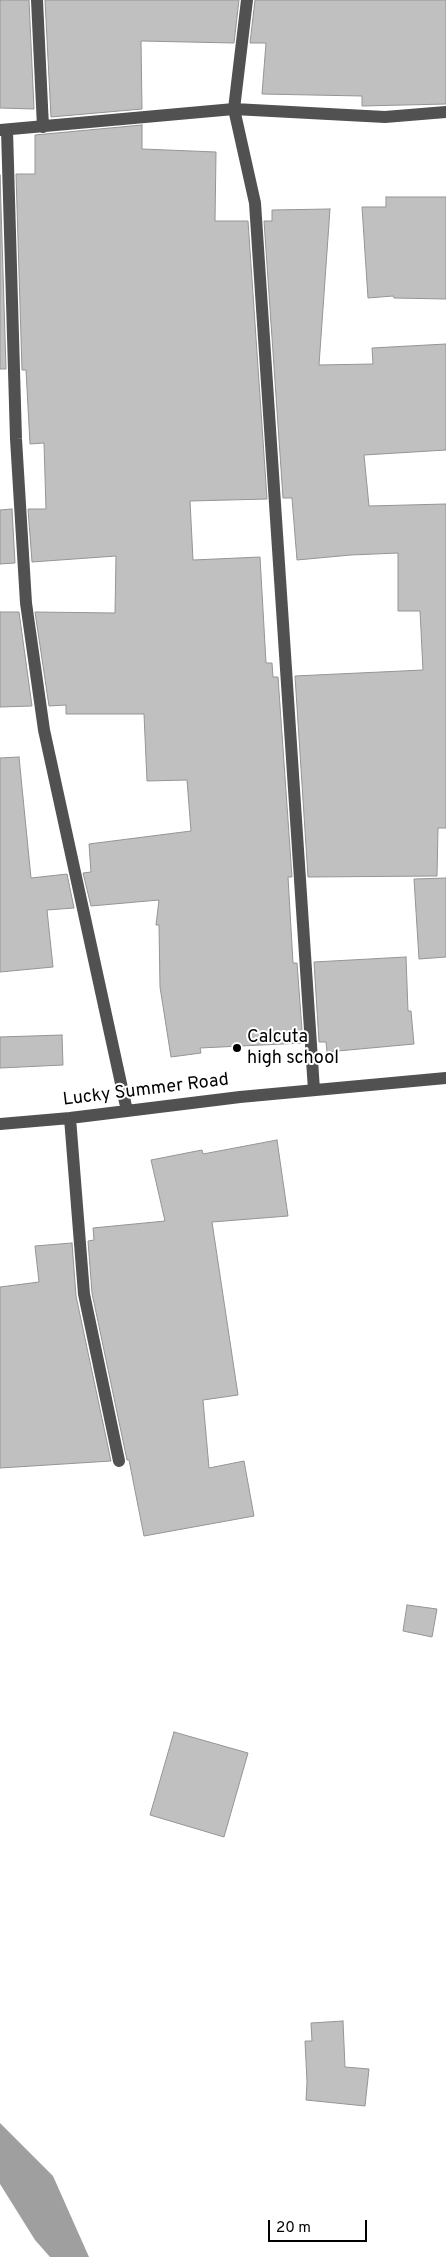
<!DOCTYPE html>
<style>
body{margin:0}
#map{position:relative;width:446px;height:2257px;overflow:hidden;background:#fff;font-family:Overpass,sans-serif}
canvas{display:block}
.scale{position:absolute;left:268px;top:2220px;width:99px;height:22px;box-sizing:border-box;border:2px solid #000;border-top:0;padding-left:6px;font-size:15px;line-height:18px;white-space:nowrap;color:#000;-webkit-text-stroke:4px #fff;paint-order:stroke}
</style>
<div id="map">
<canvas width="446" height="2257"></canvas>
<div class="scale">20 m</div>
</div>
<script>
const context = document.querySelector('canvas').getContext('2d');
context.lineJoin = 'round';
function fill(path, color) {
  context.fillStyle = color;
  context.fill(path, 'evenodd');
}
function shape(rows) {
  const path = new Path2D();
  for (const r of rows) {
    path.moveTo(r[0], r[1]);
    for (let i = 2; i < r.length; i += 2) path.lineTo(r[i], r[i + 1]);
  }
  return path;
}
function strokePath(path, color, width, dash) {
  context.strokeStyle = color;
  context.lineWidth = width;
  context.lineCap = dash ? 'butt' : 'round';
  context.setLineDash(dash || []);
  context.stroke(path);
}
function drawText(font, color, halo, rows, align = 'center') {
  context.font = font + ' Overpass,sans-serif';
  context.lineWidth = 4;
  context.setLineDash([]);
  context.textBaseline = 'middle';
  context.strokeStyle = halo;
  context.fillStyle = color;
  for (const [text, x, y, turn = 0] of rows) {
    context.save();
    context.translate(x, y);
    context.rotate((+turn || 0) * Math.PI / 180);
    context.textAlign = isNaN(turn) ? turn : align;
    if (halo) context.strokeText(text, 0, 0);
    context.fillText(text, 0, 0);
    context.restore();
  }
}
const water = shape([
 [0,2123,53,2176,89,2257,50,2257,35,2240,0,2184]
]);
const building = shape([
 [0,0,29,0,34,109,0,108,0,0],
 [45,0,239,0,234,43,141,41,142,109,51,117,45,0],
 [255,0,446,0,446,104,362,106,362,96,262,94,266,43,250,43,255,0],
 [142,125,142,149,216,152,215,221,248,221,267,499,190,501,193,560,260,557,266,663,272,663,273,677,278,677,292,877,288,877,293,963,297,963,303,1043,200,1048,201,1053,171,1057,160,987,159,925,156,925,159,900,91,906,83,873,91,872,89,844,191,831,187,780,147,781,144,714,66,714,66,705,49,706,35,612,115,613,116,556,32,562,28,509,46,509,44,443,30,444,26,370,22,370,16,174,35,174,35,135,142,125],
 [0,175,6,369,0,369,0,175],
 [386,197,446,197,446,299,394,298,393,296,368,298,362,207,386,207,386,197],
 [330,209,319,365,373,364,372,348,446,344,446,450,364,455,369,506,446,504,446,828,438,828,437,876,308,877,295,676,423,670,420,611,398,611,398,553,351,555,297,560,292,498,283,498,264,221,272,221,272,210,330,209],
 [12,509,15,563,0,564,0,510,12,509],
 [0,612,19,612,32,706,0,707,0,612],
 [19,757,31,878,67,874,74,908,47,910,53,967,0,972,0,758,19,757],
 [446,878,446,957,419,959,414,879,446,878],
 [406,957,408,1011,411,1011,414,1044,327,1052,326,1042,319,1042,314,962,406,957],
 [62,1035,63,1065,0,1068,0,1037,62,1035],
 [277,1140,288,1216,212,1222,238,1395,203,1400,209,1468,244,1461,254,1516,144,1536,129,1460,127,1460,92,1293,88,1241,94,1240,93,1228,165,1221,151,1160,202,1150,203,1154,277,1140],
 [72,1243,76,1296,111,1461,0,1468,0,1287,39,1282,35,1246,72,1243],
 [407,1605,437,1609,432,1637,403,1631,407,1605],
 [174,1732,248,1753,224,1837,150,1815,174,1732],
 [343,2021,345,2067,369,2069,365,2106,306,2100,307,2082,305,2041,312,2041,311,2023,343,2021]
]);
const minor = shape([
 [37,0,43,127],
 [247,0,234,109,255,203,314,1090],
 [0,130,234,109,385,117,446,112],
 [7,130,16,439,26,603,44,730,127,1111],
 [70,1118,84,1294,119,1461],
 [0,1124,70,1118,240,1097,446,1078]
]);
const markers = [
 [237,1048,5,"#000"]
];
const poiNames = [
 ["Calcuta",247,1038],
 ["high school",247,1059]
];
const streetNames = [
 ["Lucky Summer Road",146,1091,-7]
];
fill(water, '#9f9f9f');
fill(building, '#c0c0c0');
strokePath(building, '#959595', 1);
strokePath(minor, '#515151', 12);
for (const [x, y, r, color] of markers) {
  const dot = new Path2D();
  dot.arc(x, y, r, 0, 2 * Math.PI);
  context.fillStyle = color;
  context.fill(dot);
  strokePath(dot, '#fff', 2);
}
drawText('18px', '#000', '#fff', poiNames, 'left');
drawText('18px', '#000', '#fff', streetNames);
</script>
